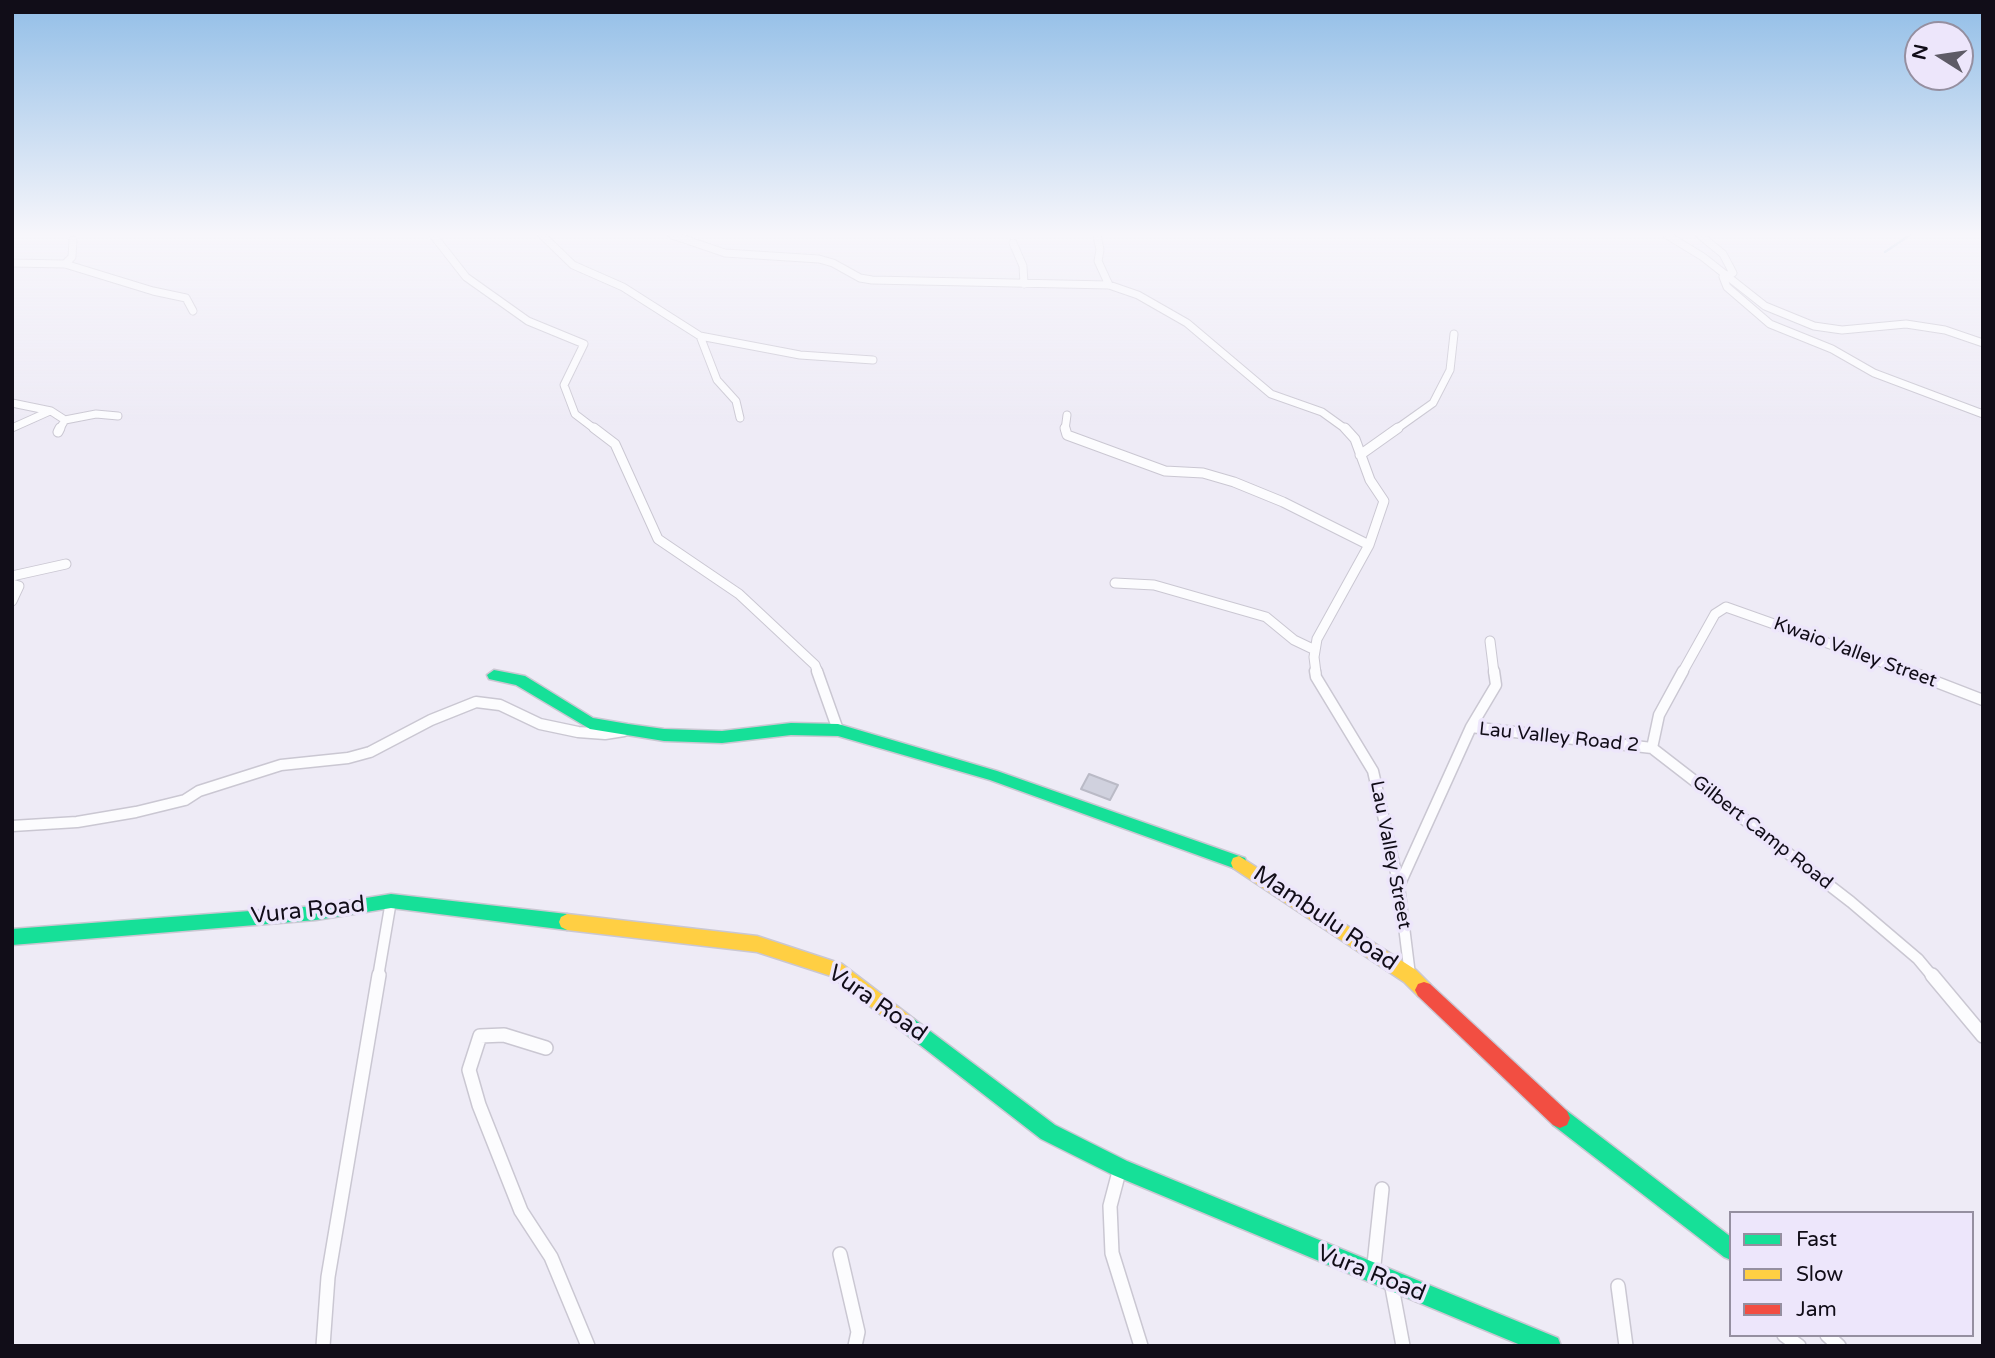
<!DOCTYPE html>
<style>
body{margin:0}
#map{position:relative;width:1995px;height:1358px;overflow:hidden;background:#eeebf6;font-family:"Varela Round",sans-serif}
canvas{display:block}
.frame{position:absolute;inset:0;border:14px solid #110d18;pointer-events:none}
.legend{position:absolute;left:1729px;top:1211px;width:245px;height:126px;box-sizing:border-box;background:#ede6fb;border:2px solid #958fa0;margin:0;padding:9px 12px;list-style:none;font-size:21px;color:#110d18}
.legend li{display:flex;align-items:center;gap:14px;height:35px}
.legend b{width:35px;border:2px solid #958fa0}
.north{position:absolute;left:1904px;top:21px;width:70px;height:70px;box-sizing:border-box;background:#ede6fb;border:2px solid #958fa0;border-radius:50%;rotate:282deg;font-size:19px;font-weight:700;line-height:28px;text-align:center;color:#110d18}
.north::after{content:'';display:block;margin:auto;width:24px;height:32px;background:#5e5b66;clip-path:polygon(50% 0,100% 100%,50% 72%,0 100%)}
</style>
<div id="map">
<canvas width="1995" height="1358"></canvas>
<div class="frame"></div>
<ul class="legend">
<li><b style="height:9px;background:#16e098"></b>Fast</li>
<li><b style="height:9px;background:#ffcf43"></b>Slow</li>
<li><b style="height:9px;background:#f24e42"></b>Jam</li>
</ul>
<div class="north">N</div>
</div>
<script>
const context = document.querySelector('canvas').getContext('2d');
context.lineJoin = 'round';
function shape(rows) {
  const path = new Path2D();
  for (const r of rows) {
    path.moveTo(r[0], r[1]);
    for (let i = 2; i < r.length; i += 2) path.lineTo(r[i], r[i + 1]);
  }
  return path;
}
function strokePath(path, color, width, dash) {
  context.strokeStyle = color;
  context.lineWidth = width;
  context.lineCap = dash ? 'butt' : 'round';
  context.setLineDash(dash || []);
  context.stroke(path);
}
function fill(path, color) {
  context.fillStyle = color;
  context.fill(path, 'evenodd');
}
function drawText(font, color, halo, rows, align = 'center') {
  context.font = font + ' "Varela Round",sans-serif';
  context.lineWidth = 7;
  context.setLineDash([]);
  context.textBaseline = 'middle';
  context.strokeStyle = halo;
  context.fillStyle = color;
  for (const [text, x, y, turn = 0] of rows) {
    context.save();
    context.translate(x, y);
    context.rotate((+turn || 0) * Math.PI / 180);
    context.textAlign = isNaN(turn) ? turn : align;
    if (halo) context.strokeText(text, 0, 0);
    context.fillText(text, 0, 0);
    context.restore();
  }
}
const stream = shape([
 [1885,252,1910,235]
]);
const building = shape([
 [1089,774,1118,785,1110,800,1081,789,1089,774]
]);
const streetFar3 = shape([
 [433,235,466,277,528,321,584,344,564,385,575,414,596,430],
 [542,235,573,265,623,287,700,336,800,355,873,360],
 [672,235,725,253,819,259,833,263,860,278,872,280,1109,285,1138,295,1187,323,1271,394,1322,412,1347,430],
 [1097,235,1100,250,1098,261,1109,285],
 [1667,235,1703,257,1765,306,1814,326,1842,330,1906,324,1945,330,1983,343],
 [1700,235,1723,254,1733,273,1723,277,1727,287,1770,324,1832,349,1874,373,1983,414],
 [1013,243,1023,266,1024,284],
 [12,263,65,264,153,291,186,298,193,311],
 [65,264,72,257,73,240],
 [700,336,717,380,736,401,740,418],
 [12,403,51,411,65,420,59,430],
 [65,420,96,414,118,416],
 [12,428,50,411],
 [1065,430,1067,415],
 [1395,430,1433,403,1450,370,1454,334]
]);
const streetFar2 = shape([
 [594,428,615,444,658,539,739,594,815,665,818,673],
 [1065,428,1067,435,1165,471,1203,473,1234,482,1283,502,1369,545],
 [58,432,60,428],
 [1360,455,1398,428],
 [12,576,66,564],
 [1115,583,1154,585,1266,617,1294,640,1315,650],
 [12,584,19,586,12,601],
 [1490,641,1494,673],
 [1316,673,1314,657,1317,639,1369,545,1384,501,1370,480,1355,439,1345,428],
 [1682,673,1715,614,1726,607,1912,673]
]);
const streetFar1 = shape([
 [817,671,838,730],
 [1315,671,1316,677,1373,771,1399,886,1410,975],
 [1683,671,1659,715,1652,748,1851,902,1918,959,1933,977],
 [1908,671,1983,700],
 [1471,727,1652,748],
 [12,826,77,822,136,812,185,800,199,791,281,765,348,758,370,752,431,720,476,702,500,705,540,724,578,732,605,734,624,731],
 [1399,886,1471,727,1496,685,1494,671],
 [378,977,391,901]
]);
const street = shape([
 [1932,975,1983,1036],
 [546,1048,504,1035,480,1036,469,1070,479,1105,521,1211,551,1257,588,1346],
 [1120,1168,1110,1206,1112,1253,1141,1346],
 [840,1254,858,1332,855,1346],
 [1373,1274,1382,1189],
 [1391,1282,1403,1346],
 [1618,1286,1626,1346],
 [1784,1335,1799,1346],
 [1827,1335,1839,1346],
 [323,1346,328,1277,379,975]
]);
const fast = shape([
 [494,670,525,676,593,718,628,724,664,729,722,731,791,723,838,724,997,771,1245,858,1247,863,1245,868,1239,870,990,780,838,736,791,735,722,743,664,741,590,729,516,685,489,679,487,675,494,670],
 [391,894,567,914,573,917,575,922,573,927,567,930,391,908,316,920,12,945,12,929,316,906,391,894],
 [908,1016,914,1019,1055,1125,1127,1161,1558,1338,1561,1346,1523,1346,1113,1175,1041,1139,902,1031,899,1025,902,1019,908,1016],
 [1560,1108,1567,1111,1731,1237,1731,1260,1724,1257,1553,1125,1550,1118,1553,1111,1560,1108]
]);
const slow = shape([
 [1239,856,1416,970,1430,984,1433,990,1430,996,1424,998,1418,996,1404,982,1233,868,1231,863,1233,858,1239,856],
 [567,914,757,936,842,964,914,1019,917,1025,914,1031,908,1034,902,1031,831,976,757,952,567,930,561,927,559,922,561,917,567,914]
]);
const jam = shape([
 [1424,982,1430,984,1567,1111,1570,1118,1567,1125,1560,1128,1553,1125,1418,996,1415,990,1418,984,1424,982]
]);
const streetNames = [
 ["Kwaio Valley Street",1855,653,20],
 ["Lau Valley Road 2",1559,738,6],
 ["Gilbert Camp Road",1762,833,38],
 ["Lau Valley Street",1390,855,79]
];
const nearStreetnames = [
 ["Vura Road",308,911,-6],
 ["Mambulu Road",1325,919,34],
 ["Vura Road",877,1004,35],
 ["Vura Road",1371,1274,22]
];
strokePath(stream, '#b2cce6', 2.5);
fill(building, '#d0d1de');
strokePath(building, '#babac6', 2);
strokePath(streetFar3, '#cac7d2', 9);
strokePath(streetFar2, '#cac7d2', 11);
strokePath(streetFar1, '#cac7d2', 13);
strokePath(street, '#cac7d2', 16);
strokePath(fast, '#cac7d2', 3);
strokePath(slow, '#cac7d2', 3);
strokePath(jam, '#cac7d2', 3);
strokePath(streetFar3, '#fcfcfe', 7);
strokePath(streetFar2, '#fcfcfe', 9);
strokePath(streetFar1, '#fcfcfe', 10);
strokePath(street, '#fcfcfe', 13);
fill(fast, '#16e098');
fill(slow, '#ffcf43');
fill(jam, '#f24e42');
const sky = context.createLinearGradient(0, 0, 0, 425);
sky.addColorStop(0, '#92bee7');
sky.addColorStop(0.55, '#f7f6fb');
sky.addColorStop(1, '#f7f6fb00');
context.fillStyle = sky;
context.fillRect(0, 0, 1995, 425);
drawText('19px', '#110d18', '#ede6fb', streetNames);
drawText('23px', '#110d18', '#ede6fb', nearStreetnames);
</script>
